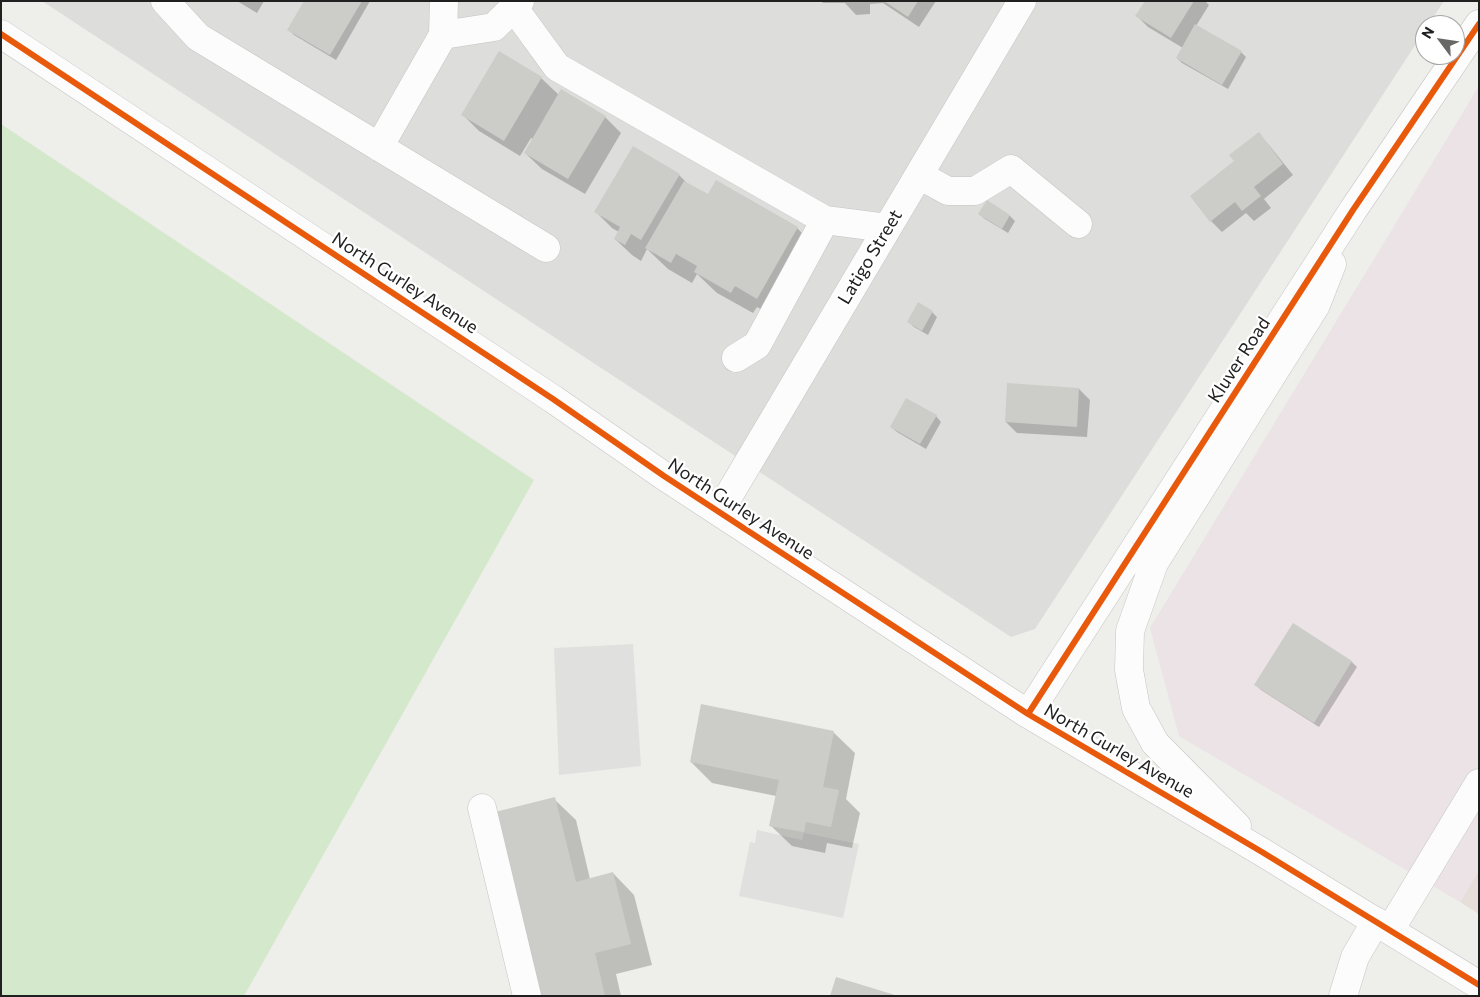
<!DOCTYPE html>
<style>
body{margin:0}
#map{position:relative;width:1480px;height:997px;overflow:hidden;background:#eeeeea;font-family:Commissioner,sans-serif}
canvas{display:block}
.frame{position:absolute;inset:0;border:2px solid #202020;pointer-events:none}
.north{position:absolute;left:1415px;top:15px;width:50px;height:50px;box-sizing:border-box;background:#fff;border:1px solid #a6a6a6;border-radius:50%;rotate:301deg;font-size:14px;font-weight:700;line-height:20px;text-align:center;color:#202020}
.north::after{content:'';display:block;margin:auto;width:18px;height:22px;background:#686867;clip-path:polygon(50% 0,100% 100%,50% 72%,0 100%)}
</style>
<div id="map">
<canvas width="1480" height="997"></canvas>
<div class="frame"></div>
<div class="north">N</div>
</div>
<script>
const context = document.querySelector('canvas').getContext('2d');
context.lineJoin = 'round';
function fill(path, color) {
  context.fillStyle = color;
  context.fill(path, 'evenodd');
}
function shape(rows) {
  const path = new Path2D();
  for (const r of rows) {
    path.moveTo(r[0], r[1]);
    for (let i = 2; i < r.length; i += 2) path.lineTo(r[i], r[i + 1]);
  }
  return path;
}
function strokePath(path, color, width, dash) {
  context.strokeStyle = color;
  context.lineWidth = width;
  context.lineCap = dash ? 'butt' : 'round';
  context.setLineDash(dash || []);
  context.stroke(path);
}
function drawText(font, color, halo, rows, align = 'center') {
  context.font = font + ' Commissioner,sans-serif';
  context.lineWidth = 4.5;
  context.setLineDash([]);
  context.textBaseline = 'middle';
  context.strokeStyle = halo;
  context.fillStyle = color;
  for (const [text, x, y, turn = 0] of rows) {
    context.save();
    context.translate(x, y);
    context.rotate((+turn || 0) * Math.PI / 180);
    context.textAlign = isNaN(turn) ? turn : align;
    if (halo) context.strokeText(text, 0, 0);
    context.fillText(text, 0, 0);
    context.restore();
  }
}
const residential = shape([
 [42,1,1444,1,1428,25,1425,25,1425,30,1035,629,1011,637]
]);
const commercial = shape([
 [1479,870,1479,914,1460,902]
]);
const industrial = shape([
 [1479,86,1479,870,1460,902,1179,736,1150,628]
]);
const grass = shape([
 [1,124,534,480,244,996,1,996]
]);
const parking = shape([
 [633,644,641,766,559,775,554,648],
 [757,830,802,840,804,833,859,844,843,918,739,896,750,842,755,843]
]);
const shadow = shape([
 [237,1,264,1,257,13],
 [306,1,370,1,336,60,294,35,289,30],
 [821,1,936,1,919,27,883,3,870,4,870,14,856,15,845,3,823,3],
 [1146,1,1205,1,1209,5,1196,26,1241,52,1246,57,1228,89,1182,63,1177,58,1183,48,1148,27,1137,16],
 [541,78,559,95,605,117,621,133,585,194,542,169,525,153,533,139,531,138,520,156,479,131,463,115],
 [1258,134,1269,145,1293,175,1264,199,1271,208,1254,221,1246,213,1222,232,1211,221,1236,161],
 [679,175,690,186,708,196,797,228,818,249,779,319,757,307,753,313,717,293,697,274,692,283,668,269,647,249,641,261,632,255,615,239,619,232,612,228,596,212],
 [987,202,1010,216,1015,221,1008,233,985,219,979,214],
 [932,312,937,317,928,335,914,327,909,322],
 [1079,389,1090,400,1087,437,1017,433,1006,422],
 [936,416,941,422,926,449,897,432,891,427],
 [1293,625,1352,662,1357,667,1319,727,1261,690,1256,685],
 [833,732,855,753,846,799,860,813,852,848,827,843,825,853,792,846,770,825,776,796,712,783,691,762],
 [554,799,576,820,590,879,613,873,634,895,652,965,616,974,621,996,542,996]
]);
const building = shape([
 [304,1,362,1,330,55,287,30],
 [884,1,918,1,908,17],
 [1145,1,1194,1,1171,38,1135,16],
 [1195,24,1242,51,1222,85,1176,58],
 [499,51,542,77,504,141,461,115],
 [561,89,606,116,568,179,524,153],
 [1259,132,1283,164,1254,187,1261,196,1242,211,1235,202,1210,222,1190,196,1234,161,1229,155],
 [633,146,680,174,641,240,631,234,625,245,614,239,620,227,594,212],
 [716,180,798,227,757,299,735,286,731,293,694,272,697,266,676,254,671,263,645,248,684,181,708,194],
 [987,200,1010,215,1002,229,978,214],
 [918,302,933,311,922,331,907,322],
 [1007,383,1079,388,1077,427,1005,422],
 [906,398,937,415,920,444,890,427],
 [1293,623,1352,661,1314,723,1254,685],
 [701,704,834,731,823,787,839,790,831,827,806,822,804,832,769,826,779,780,690,762],
 [555,797,576,882,613,872,631,944,595,953,605,996,541,996,495,812],
 [836,977,895,995,895,996,830,996]
]);
const minor = shape([
 [165,1,198,37,546,248],
 [514,8,557,67,825,220,887,228],
 [1,34,553,399,664,476,1028,714,1262,852,1479,985],
 [443,35,494,27,520,1],
 [379,147,443,35,444,1],
 [919,175,948,191,975,191,1011,169,1078,224],
 [736,358,757,345,825,220],
 [719,512,1022,1],
 [1028,714,1353,210,1479,24],
 [482,808,527,996],
 [1237,826,1155,743,1136,708,1129,670,1130,631,1154,563,1316,305,1332,264],
 [1390,930,1479,783],
 [1343,996,1355,957,1376,921]
]);
const cycleway = shape([
 [1,34,553,399,664,476,1028,714,1262,852,1479,985],
 [1028,714,1353,210,1479,24]
]);
const streetNames = [
 ["Latigo Street",870,257,-59],
 ["North Gurley Avenue",405,283,33],
 ["Kluver Road",1239,360,-57],
 ["North Gurley Avenue",741,509,33],
 ["North Gurley Avenue",1119,751,30]
];
fill(residential, '#dddddb');
fill(commercial, '#e7ded9');
fill(industrial, '#ebe3e6');
fill(grass, '#d4e9cc');
fill(parking, '#e0e0df');
fill(shadow, '#0003');
fill(building, '#ccccc9');
strokePath(minor, '#c5c5c4', 29);
strokePath(minor, '#fcfcfc', 28);
strokePath(cycleway, '#e8590c', 6);
drawText('18px', '#202020', '#fff', streetNames);
</script>
